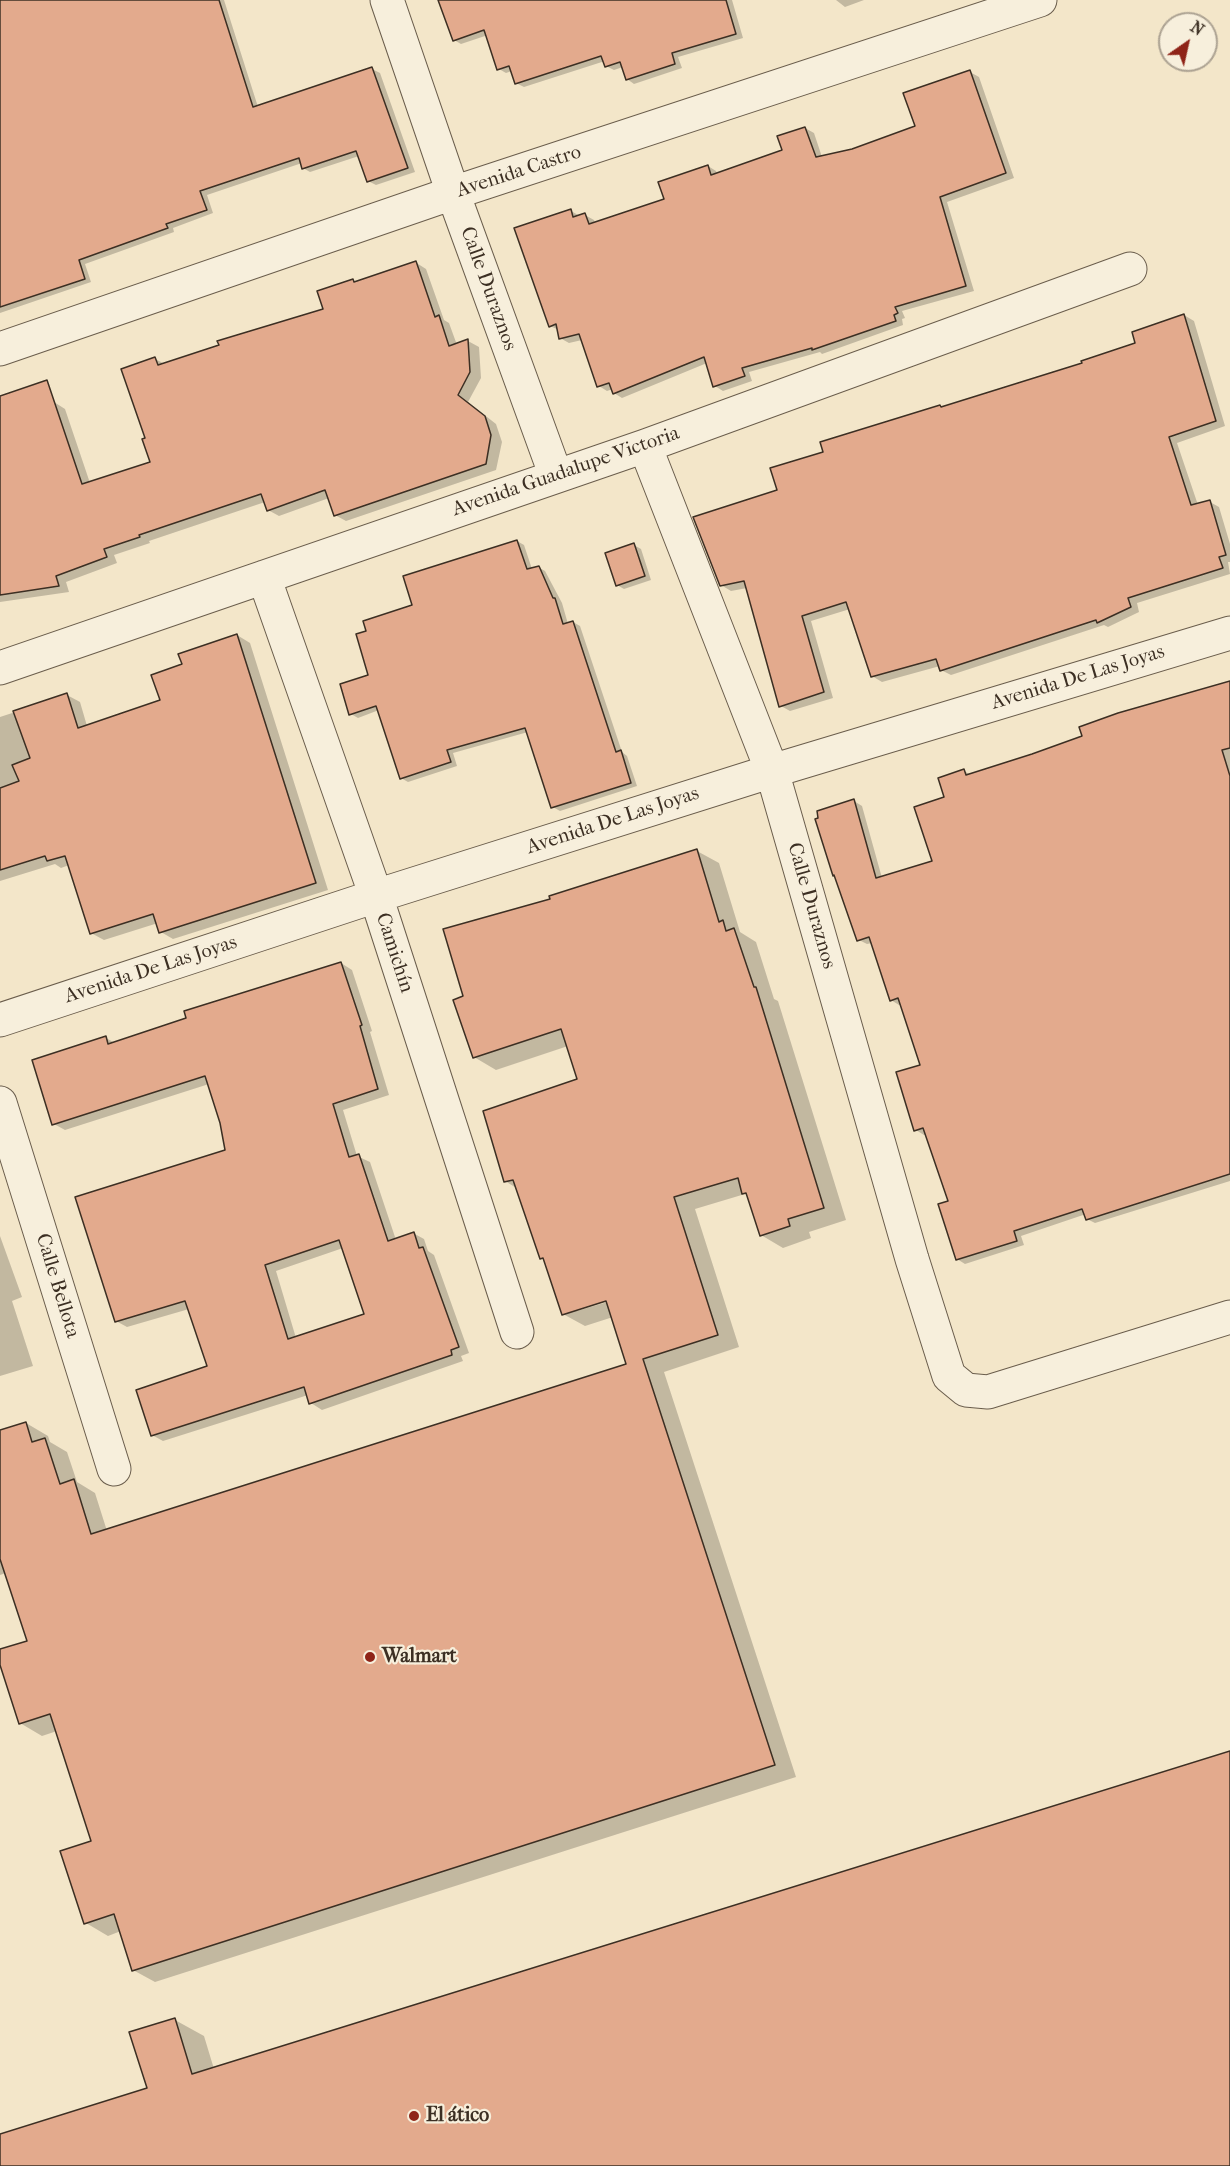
<!DOCTYPE html>
<meta charset="utf-8">
<style>
body{margin:0}
#map{position:relative;width:1230px;height:2166px;overflow:hidden;background:#f3e6c9;font-family:"IM FELL French Canon",serif}
canvas{display:block}
.north{position:absolute;left:1158px;top:12px;width:60px;height:60px;box-sizing:border-box;background:#f7efdc;border:2px solid #aca292;border-radius:50%;rotate:34deg;font-size:16px;font-weight:700;line-height:24px;text-align:center;color:#3c2f23}
.north::after{content:'';display:block;margin:auto;width:21px;height:27px;background:#8f2418;clip-path:polygon(50% 0,100% 100%,50% 72%,0 100%)}
</style>
<div id="map">
<canvas width="1230" height="2166"></canvas>
<div class="north">N</div>
</div>
<script>
const context = document.querySelector('canvas').getContext('2d');
context.lineJoin = 'round';
function fill(path, color) {
  context.fillStyle = color;
  context.fill(path, 'evenodd');
}
function shape(rows) {
  const path = new Path2D();
  for (const r of rows) {
    path.moveTo(r[0], r[1]);
    for (let i = 2; i < r.length; i += 2) path.lineTo(r[i], r[i + 1]);
  }
  return path;
}
function strokePath(path, color, width, dash) {
  context.strokeStyle = color;
  context.lineWidth = width;
  context.lineCap = dash ? 'butt' : 'round';
  context.setLineDash(dash || []);
  context.stroke(path);
}
function drawText(font, color, halo, rows, align = 'center') {
  context.font = font + ' "IM FELL French Canon",serif';
  context.lineWidth = 4.5;
  context.setLineDash([]);
  context.textBaseline = 'middle';
  context.strokeStyle = halo;
  context.fillStyle = color;
  for (const [text, x, y, turn = 0] of rows) {
    context.save();
    context.translate(x, y);
    context.rotate((+turn || 0) * Math.PI / 180);
    context.textAlign = isNaN(turn) ? turn : align;
    if (halo) context.strokeText(text, 0, 0);
    context.fillText(text, 0, 0);
    context.restore();
  }
}
const shadow = shape([
 [0,0,224,0,258,107,372,69,380,73,415,172,376,185,368,181,359,156,310,172,303,168,302,163,207,195,213,213,173,228,174,232,85,264,91,282,0,313],
 [439,0,732,0,743,38,678,57,682,68,634,84,627,79,623,67,614,70,606,66,605,61,524,87,516,83,512,71,506,73,499,69,488,35,461,44,454,40],
 [836,0,864,0,845,7],
 [970,72,979,77,1014,178,947,202,974,291,902,311,905,318,902,319,903,325,822,354,820,352,749,372,752,381,723,391,715,386,707,363,622,398,614,393,613,389,607,391,599,386,582,340,569,343,560,338,559,330,550,326,571,211,580,216,585,215,594,220,595,223,666,200,708,166,716,171,717,174,784,151,805,128,814,133,822,157,853,151,917,127],
 [415,262,426,269,444,320,449,323,457,345,468,341,479,347,481,378,468,402,496,424,502,442,496,470,346,521,335,515,329,498,279,516,268,510,265,502,149,541,150,543,114,555,117,563,66,582,69,592,0,602,0,421,54,402,65,409,90,483,152,463,146,439,155,359,165,364,325,310,353,280,357,283],
 [1184,315,1194,321,1225,426,1177,443,1198,505,1210,502,1219,507,1230,544,1230,562,1228,562,1230,574,1137,603,1139,612,1108,627,1104,625,951,675,941,670,940,666,882,682,872,676,850,609,811,621,833,698,790,711,781,706,747,588,731,591,721,585,779,491,825,453,940,406,943,408,1083,364,1137,344],
 [517,541,524,545,532,569,538,567,545,571,562,603,568,624,573,622,580,626,622,752,627,756,637,786,560,811,553,807,528,732,453,753,457,766,408,782,401,778,379,710,358,718,351,714,370,676,368,632,414,606],
 [634,545,641,549,651,580,624,589,617,585],
 [237,635,250,643,328,890,173,939,161,932,158,923,104,940,91,933,69,865,61,868,55,864,0,881,0,717,67,695,80,702,87,726,162,701,183,665],
 [1230,682,1230,1181,1095,1223,1087,1219,1086,1214,1021,1236,1024,1245,965,1264,957,1259,949,1202,927,1134,924,1135,916,1130,922,1066,902,1004,899,1005,891,1000,872,943,867,944,859,940,854,801,862,806,882,878,934,862,946,798,964,771,971,775,1032,756],
 [697,851,719,863,740,932,756,942,774,999,778,1001,846,1220,809,1232,811,1238,783,1248,761,1235,749,1196,745,1194,695,1209,739,1347,664,1372,796,1777,155,1982,133,1970,121,1931,108,1936,86,1923,93,1842,57,1731,42,1736,20,1723,0,1660,0,1651,29,1642,6,1573,0,1575,0,1431,26,1423,48,1436,50,1442,67,1452,77,1482,95,1493,107,1531,628,1365,613,1317,585,1326,563,1314,546,1260,541,1258,518,1189,505,1181,579,1080,568,1046,496,1070,474,1057,465,997,552,900],
 [613,1297,614,1300,577,1311,577,1308],
 [341,963,352,970,372,1031,370,1032,389,1095,343,1110,357,1156,370,1162,396,1240,413,1233,424,1239,428,1251,434,1255,469,1353,461,1356,463,1361,322,1410,311,1403,308,1395,163,1441,152,1435,209,1367,189,1309,127,1327,116,1321,227,1151,221,1123,209,1084,65,1130,54,1124,106,1038,115,1043],
 [343,1248,366,1315,296,1338,276,1271],
 [0,1236,22,1297,12,1301,33,1366,0,1376],
 [1230,1753,1230,2166,0,2166,0,2135,148,2089,175,2020,204,2036,214,2069]
]);
const building = shape([
 [0,0,219,0,253,107,372,67,408,168,367,182,356,151,302,169,299,158,200,191,207,210,166,224,168,228,79,260,85,279,0,307,0,0],
 [438,0,726,0,736,34,672,53,675,64,626,80,620,62,605,67,601,56,515,84,509,66,497,70,484,30,453,41,438,0],
 [970,70,1006,173,940,197,966,286,895,307,898,313,894,315,896,321,812,350,812,348,742,368,745,376,713,387,704,357,613,394,609,383,597,387,579,334,559,339,556,324,549,327,514,228,571,209,573,217,585,213,589,224,664,199,658,182,708,165,711,175,782,150,777,136,805,127,816,157,852,149,915,126,903,93,970,70],
 [416,261,435,317,439,315,449,346,468,339,470,372,458,395,485,416,491,435,486,464,334,516,325,490,267,511,261,494,139,535,140,537,104,549,107,557,56,576,59,586,0,595,0,396,47,380,82,484,150,462,142,439,145,438,121,369,155,357,158,365,219,345,217,341,323,309,317,291,353,279,354,282,416,261],
 [1184,314,1216,421,1169,437,1191,505,1210,500,1226,555,1219,557,1223,568,1128,598,1131,607,1097,623,1096,620,940,671,936,659,871,677,846,602,802,616,824,692,779,707,744,581,720,586,693,517,777,490,770,468,823,452,820,442,940,405,941,407,1082,363,1081,361,1135,343,1132,332,1184,314],
 [517,540,527,569,539,566,553,598,555,598,563,624,573,621,616,752,621,750,631,783,551,808,525,728,447,750,451,762,400,779,376,706,349,715,340,684,368,675,356,634,366,631,363,621,412,605,403,576,517,540],
 [634,543,645,576,616,586,605,553,634,543],
 [237,634,316,883,159,933,153,914,90,934,65,856,47,861,45,856,0,870,0,788,19,781,12,765,30,758,13,711,67,693,78,728,160,700,151,675,182,664,178,654,237,634],
 [1230,681,1230,748,1222,750,1230,776,1230,1174,1086,1220,1082,1209,1014,1231,1017,1241,956,1260,938,1204,948,1201,923,1128,914,1131,896,1072,920,1065,898,998,890,1001,869,937,857,941,834,875,833,876,815,819,818,818,817,811,854,799,876,878,932,861,914,807,944,797,938,778,964,769,966,775,1032,754,1082,736,1079,727,1118,713,1230,681],
 [697,849,719,922,723,920,726,931,734,928,754,987,756,987,824,1208,788,1219,790,1226,760,1236,746,1193,742,1194,738,1178,674,1197,718,1335,643,1359,775,1765,132,1971,114,1914,84,1924,60,1851,91,1841,50,1714,19,1724,0,1665,0,1649,27,1641,0,1559,0,1430,26,1422,32,1442,45,1438,60,1484,74,1479,91,1534,626,1364,606,1301,562,1315,543,1258,540,1259,513,1180,504,1182,483,1111,577,1079,561,1029,473,1058,453,1000,463,996,443,929,550,899,549,896,697,849],
 [341,962,362,1025,360,1026,378,1089,333,1104,349,1157,359,1154,388,1241,414,1232,419,1248,423,1247,459,1347,451,1350,452,1355,309,1404,304,1387,151,1436,136,1390,207,1366,185,1301,115,1322,75,1197,225,1150,220,1123,205,1076,52,1125,32,1060,106,1036,108,1044,186,1018,184,1011,341,962],
 [339,1240,364,1314,288,1339,265,1265,339,1240],
 [1230,1751,1230,2166,0,2166,0,2134,147,2088,129,2032,175,2018,192,2074,1230,1751]
]);
const minor = shape([
 [387,0,453,193,556,476],
 [0,349,453,193,1040,0],
 [645,446,772,771,912,1259,949,1376,966,1390,988,1392,1230,1317],
 [264,577,376,896,517,1332],
 [0,668,645,446,1130,269],
 [0,1020,376,896,772,771,1230,633],
 [0,1103,114,1469]
]);
const markers = [
 [370,1657,6,"#8f2418"],
 [414,2116,6,"#8f2418"]
];
const streetNames = [
 ["Avenida Castro",519,172,-18],
 ["Calle Duraznos",488,289,70],
 ["Avenida Guadalupe Victoria",566,472,-19],
 ["Avenida De Las Joyas",1078,678,-17],
 ["Avenida De Las Joyas",613,821,-18],
 ["Calle Duraznos",811,906,74],
 ["Camichín",394,953,72],
 ["Avenida De Las Joyas",151,970,-18],
 ["Calle Bellota",57,1286,73]
];
const poiNames = [
 ["Walmart",382,1657],
 ["El ático",426,2116]
];
fill(shadow, '#0003');
fill(building, '#e3aa8d');
strokePath(building, '#3c2f23', 1.5);
strokePath(minor, '#6a5d4c', 35);
strokePath(minor, '#f7efdc', 33);
for (const [x, y, r, color] of markers) {
  const dot = new Path2D();
  dot.arc(x, y, r, 0, 2 * Math.PI);
  context.fillStyle = color;
  context.fill(dot);
  strokePath(dot, '#f7efdc', 2);
}
drawText('20px', '#3c2f23', '#f7efdc', streetNames);
drawText('bold 20px', '#3c2f23', '#f7efdc', poiNames, 'left');
</script>
